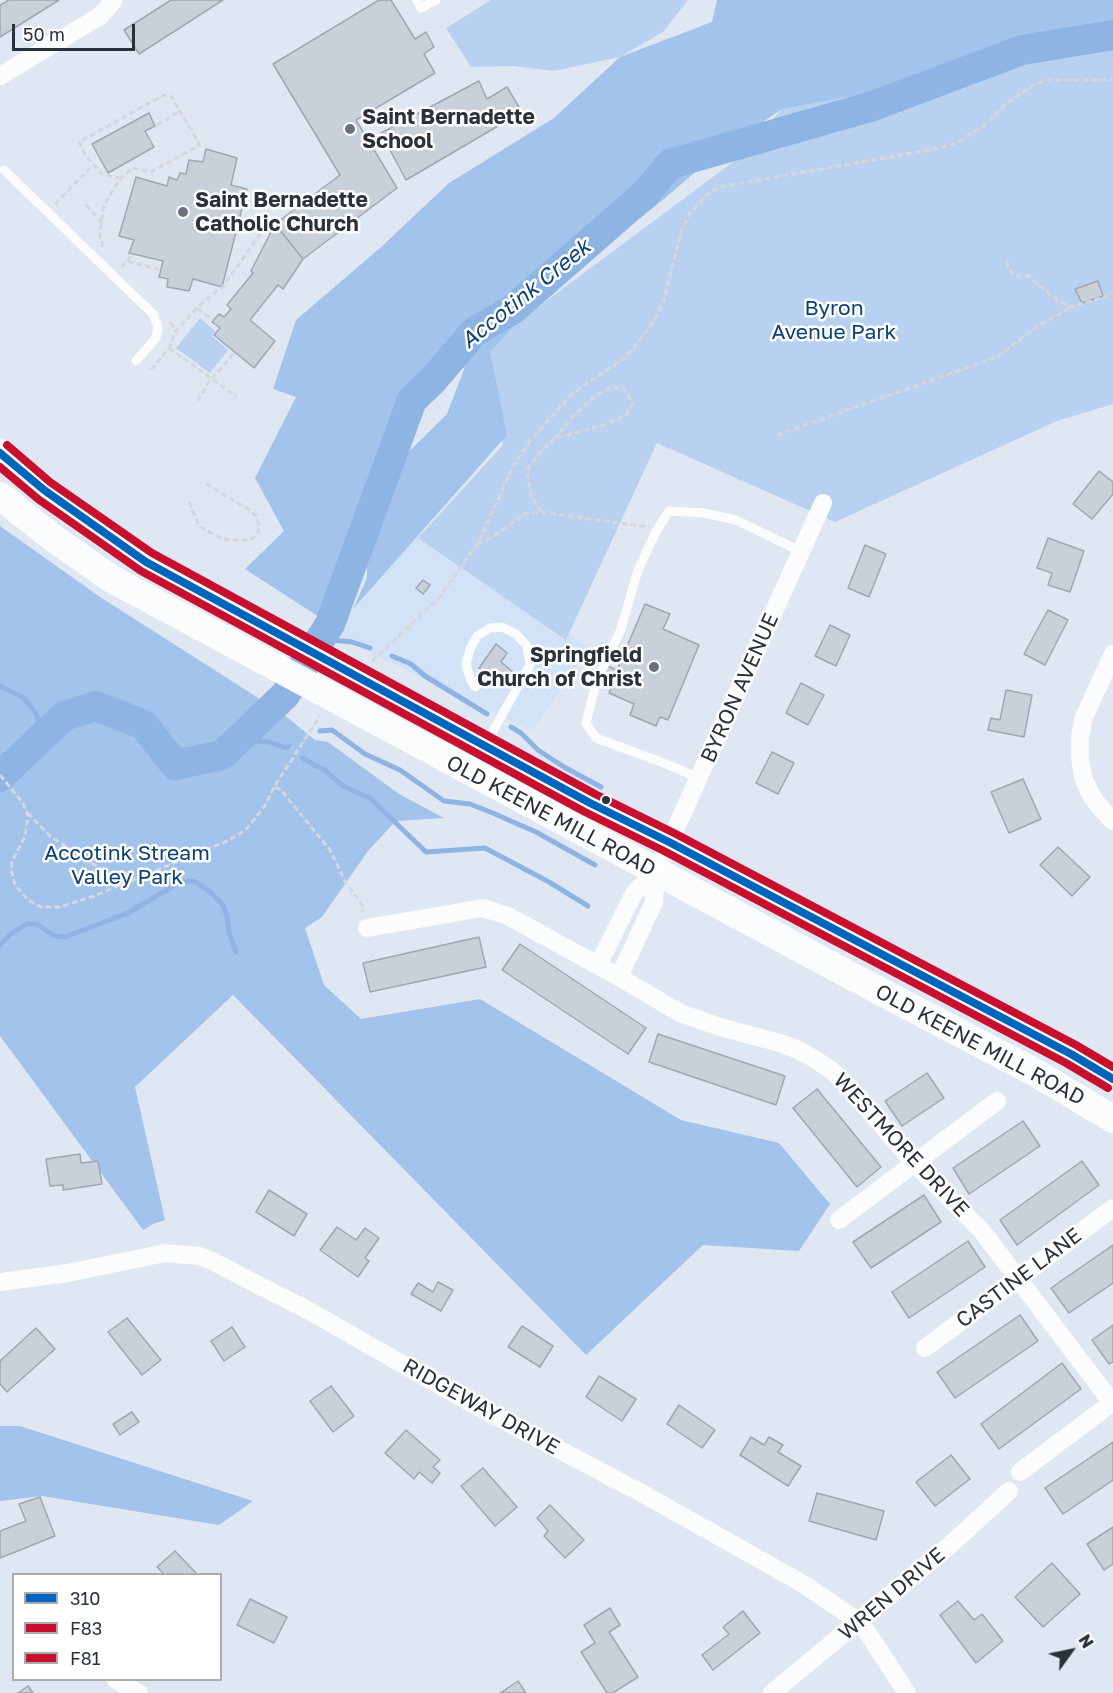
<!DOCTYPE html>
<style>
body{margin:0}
#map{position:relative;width:1113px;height:1693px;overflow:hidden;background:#dfe8f2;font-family:"Golos Text",sans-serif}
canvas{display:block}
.legend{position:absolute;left:12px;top:1573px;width:210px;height:108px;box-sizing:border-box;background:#fff;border:2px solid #a9adb0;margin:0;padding:8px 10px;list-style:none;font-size:18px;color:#29313a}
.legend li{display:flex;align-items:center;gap:12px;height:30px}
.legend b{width:30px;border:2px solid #a9adb0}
.north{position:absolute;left:1041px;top:1621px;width:60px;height:60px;-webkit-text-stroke:4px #fff;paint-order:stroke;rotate:57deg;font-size:16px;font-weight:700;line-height:24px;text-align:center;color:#29313a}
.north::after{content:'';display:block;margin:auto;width:21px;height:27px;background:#29313a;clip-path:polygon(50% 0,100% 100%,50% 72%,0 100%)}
.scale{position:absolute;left:12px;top:24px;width:123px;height:27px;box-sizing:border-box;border:3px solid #29313a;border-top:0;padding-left:8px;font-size:18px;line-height:21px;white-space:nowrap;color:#29313a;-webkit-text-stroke:4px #fff;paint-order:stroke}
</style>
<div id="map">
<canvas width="1113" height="1693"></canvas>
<ul class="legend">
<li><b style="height:8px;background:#0065bd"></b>310</li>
<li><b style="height:8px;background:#c8102e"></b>F83</li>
<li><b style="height:8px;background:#c8102e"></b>F81</li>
</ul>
<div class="north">N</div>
<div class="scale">50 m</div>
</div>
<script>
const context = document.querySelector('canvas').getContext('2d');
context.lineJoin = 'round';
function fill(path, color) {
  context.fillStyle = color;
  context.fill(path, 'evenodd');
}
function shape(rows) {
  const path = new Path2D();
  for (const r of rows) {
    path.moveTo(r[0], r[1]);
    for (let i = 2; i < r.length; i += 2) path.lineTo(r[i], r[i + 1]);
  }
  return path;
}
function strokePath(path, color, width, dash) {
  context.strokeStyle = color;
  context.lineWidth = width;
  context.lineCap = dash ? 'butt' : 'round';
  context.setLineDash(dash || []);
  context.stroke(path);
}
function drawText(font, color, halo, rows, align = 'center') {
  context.font = font + ' "Golos Text",sans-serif';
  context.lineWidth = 5;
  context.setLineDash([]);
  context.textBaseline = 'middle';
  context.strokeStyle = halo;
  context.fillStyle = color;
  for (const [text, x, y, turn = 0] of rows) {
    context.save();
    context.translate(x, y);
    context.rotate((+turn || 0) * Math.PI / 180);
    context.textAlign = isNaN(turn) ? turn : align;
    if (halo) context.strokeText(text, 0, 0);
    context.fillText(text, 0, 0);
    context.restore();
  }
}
const built = shape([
 [422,531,589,648,532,731,337,636,353,609]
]);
const green = shape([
 [491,0,688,0,663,32,620,57,554,71,513,66,471,67,446,28],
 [1113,0,1113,404,1057,421,835,522,657,443,566,640,418,538,503,445,483,348,741,156,782,109],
 [200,318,215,331,212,336,228,350,210,373,176,348]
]);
const forest = shape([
 [717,0,1113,0,1113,50,952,77,782,109,721,150,664,199,538,299,490,352,507,435,353,609,367,578,366,538,330,624,245,569,284,531,255,478,296,397,273,389,296,320,380,248,449,183,554,118,620,57,712,22],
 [465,367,447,414,376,484,412,400],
 [0,526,100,597,282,713,315,740,328,742,399,794,444,818,396,821,368,851,322,917,305,928,324,985,361,1019,480,999,681,1120,779,1143,830,1204,799,1251,703,1245,586,1355,233,995,135,1087,165,1220,153,1224,143,1230,0,1036],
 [0,1426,20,1426,253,1501,219,1525,42,1496,0,1501]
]);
const stream = shape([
 [321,639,352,642,370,648],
 [392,656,411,664,425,676,487,714],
 [0,686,24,698,35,712,45,734],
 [511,727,521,733,538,750,564,767,601,787],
 [320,731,332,730,365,754,400,770,444,801,470,804,495,814,536,832,595,865],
 [238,740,269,742,286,748,289,746],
 [302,758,326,771,343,786,370,798,426,852,485,848,549,882,588,906],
 [0,945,12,933,27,924,36,924,55,936,65,937,128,913,180,882,194,881,208,890,223,905,227,917,229,932,236,952]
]);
const river = shape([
 [0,777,64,716,96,706,144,725,175,765,222,755,285,695,330,624,412,400,432,381,474,332,512,310,646,193,670,164,873,106,1022,50,1113,35]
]);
const building = shape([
 [9,0,59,0,0,37,0,5,9,0],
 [171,0,223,0,139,54,124,30,171,0],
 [379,0,391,0,415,39,426,32,434,47,424,54,435,73,356,120,397,188,303,259,275,224,340,175,273,64,379,0],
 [479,81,487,99,507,87,522,112,406,180,381,133,479,81],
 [149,113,155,126,145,131,154,147,108,173,92,144,149,113],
 [206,149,237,158,231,185,247,189,222,287,193,279,189,291,167,287,168,279,159,277,163,261,129,253,134,240,119,236,136,177,167,186,169,177,177,180,180,173,186,174,189,160,203,162,206,149],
 [275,224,303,259,283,289,278,285,250,320,275,341,254,368,214,335,220,328,212,322,219,314,224,317,231,309,227,305,253,273,251,271,275,224],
 [1098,281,1103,296,1082,303,1075,289,1098,281],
 [1099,471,1113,482,1113,494,1092,519,1073,504,1099,471],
 [1048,538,1084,551,1070,592,1048,585,1052,573,1037,568,1048,538],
 [865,545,886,554,869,597,848,588,865,545],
 [423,580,430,585,423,594,416,588,423,580],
 [645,604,670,614,663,629,699,645,668,720,660,717,656,726,630,715,634,704,609,693,613,683,600,678,605,665,617,670,645,604],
 [1048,610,1068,620,1045,665,1024,654,1048,610],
 [830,625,850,635,836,666,815,656,830,625],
 [496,644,507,653,501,662,514,673,507,687,479,668,496,644],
 [801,683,824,695,808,725,786,713,801,683],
 [1006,690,1032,695,1024,737,988,730,991,718,1000,720,1006,690],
 [772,752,794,763,778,794,756,783,772,752],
 [1023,779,1041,819,1009,833,991,792,1023,779],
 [1058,847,1090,877,1072,896,1040,865,1058,847],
 [479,937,486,967,370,992,363,963,479,937],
 [520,944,646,1028,628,1054,502,970,520,944],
 [658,1034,785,1076,776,1105,649,1062,658,1034],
 [927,1073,944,1098,902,1126,885,1101,927,1073],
 [817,1089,881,1167,857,1187,793,1108,817,1089],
 [1023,1121,1040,1146,969,1194,953,1168,1023,1121],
 [80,1154,81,1163,98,1161,102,1184,63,1190,63,1185,50,1186,46,1159,80,1154],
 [1082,1161,1099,1185,1017,1245,1000,1220,1082,1161],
 [269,1190,307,1214,294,1236,256,1212,269,1190],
 [924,1195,941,1222,871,1268,853,1242,924,1195],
 [337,1227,356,1240,365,1228,379,1238,365,1258,369,1261,358,1277,320,1250,337,1227],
 [968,1241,985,1267,909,1318,892,1292,968,1241],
 [1113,1245,1113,1283,1069,1313,1051,1288,1113,1245],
 [438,1282,453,1290,441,1311,411,1294,418,1283,433,1292,438,1282],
 [1020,1315,1038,1341,955,1398,937,1372,1020,1315],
 [127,1318,161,1360,142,1375,108,1332,127,1318],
 [1113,1325,1113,1362,1109,1364,1092,1340,1113,1325],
 [522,1326,553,1346,540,1367,508,1347,522,1326],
 [232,1327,245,1347,224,1361,211,1341,232,1327],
 [36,1328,55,1349,7,1392,0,1384,0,1361,36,1328],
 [1062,1363,1081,1389,999,1449,981,1424,1062,1363],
 [599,1376,636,1399,622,1421,586,1397,599,1376],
 [331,1386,354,1416,333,1432,310,1401,331,1386],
 [679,1405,715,1430,702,1448,667,1424,679,1405],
 [132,1412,139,1422,120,1435,113,1424,132,1412],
 [406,1430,440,1460,433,1467,440,1473,432,1483,419,1472,414,1479,385,1453,406,1430],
 [751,1437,764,1445,769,1437,783,1445,778,1452,801,1466,788,1486,740,1455,751,1437],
 [1113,1442,1113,1480,1063,1514,1045,1488,1113,1442],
 [951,1455,970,1479,935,1506,916,1482,951,1455],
 [483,1468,517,1507,495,1526,461,1486,483,1468],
 [817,1493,884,1511,876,1540,809,1521,817,1493],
 [40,1497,55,1536,0,1558,0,1531,26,1521,19,1504,40,1497],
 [550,1505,584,1540,565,1558,544,1536,548,1531,537,1518,550,1505],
 [1113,1527,1113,1564,1104,1570,1087,1544,1113,1527],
 [175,1551,197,1574,164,1574,157,1567,175,1551],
 [1052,1563,1080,1594,1043,1627,1015,1597,1052,1563],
 [250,1599,287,1617,274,1643,237,1625,250,1599],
 [958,1601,974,1620,982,1614,1003,1641,976,1663,940,1615,958,1601],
 [610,1608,620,1625,609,1632,638,1677,613,1693,607,1693,581,1652,595,1643,584,1625,610,1608],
 [743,1611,760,1633,713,1670,702,1655,729,1634,723,1627,743,1611],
 [518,1681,526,1693,500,1693,518,1681],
 [28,1686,33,1693,18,1693,28,1686]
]);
const path = shape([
 [157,125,180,111],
 [121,178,103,175,86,156,79,142,164,95,171,96,200,145,206,146],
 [55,204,93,165],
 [86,205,102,223],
 [103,247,100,236,103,209,109,196,121,178,132,168,151,172,200,145],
 [127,261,132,254],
 [1006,261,1012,273,1021,277,1028,276,1057,300,1072,307,1113,294],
 [121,267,127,261,161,270],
 [197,308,213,320],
 [170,322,176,331],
 [169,348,236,396],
 [151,370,169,348,176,331,197,308,215,292,222,288,261,233],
 [197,401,209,382,235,352],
 [777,435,997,357,1039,325,1072,307],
 [189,502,199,526,218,537,228,540,245,540,254,538,258,532,259,525,256,516,248,509,203,482],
 [541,512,531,495,527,470,543,449,555,438,604,425,626,415,633,403,624,389,612,387,595,396,574,415,555,438],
 [478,543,493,537,524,514,541,512,647,527],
 [372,661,440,597,478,543,514,465,533,437,573,393,620,361,633,349,653,322,663,303,681,232,690,213,707,195,719,187,924,151,955,144,985,125,1007,103,1034,85,1047,80,1113,80],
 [0,775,23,803,28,816,25,836,12,862,11,869,15,885,28,900,41,907,60,907,94,896,227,841,241,833,250,825,266,804,274,787,320,716],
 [275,787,281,790,330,850,346,883,362,904,363,912],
 [28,813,50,836,112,876,128,881]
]);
const service = shape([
 [417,0,421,8,436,0],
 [4,170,153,314,158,327,156,338,136,361],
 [475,687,470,678,466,664,470,649,477,636,490,628,502,627,516,634,527,646,530,665,493,731,491,744],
 [699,778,664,763,596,738,586,723,596,683,621,629,638,570,658,528,669,511,704,513,736,520,802,552]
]);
const minor = shape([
 [0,76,100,16,114,0],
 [1113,654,1084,717,1080,737,1080,757,1083,777,1091,795,1098,805,1113,821],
 [367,928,483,908,508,916,619,977,680,1013,720,1027,780,1043,796,1049,813,1058,831,1070,849,1087,914,1163,982,1231,1113,1404],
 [598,965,634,893,656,872],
 [619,977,654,902,656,872,823,503],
 [839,1220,997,1101],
 [0,1282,68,1273,165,1253,199,1256,210,1260,313,1313,467,1401,647,1496,805,1585,858,1621,867,1632,907,1693],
 [925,1348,1113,1208],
 [1020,1472,1113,1402],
 [116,1680,139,1693],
 [772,1693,949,1546,1009,1491]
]);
const primary = shape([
 [0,453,44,490,146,562,590,803,669,842,1071,1054,1113,1079],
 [0,496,53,538,112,579,855,978,1036,1073,1113,1119]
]);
const bus1 = shape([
 [0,453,44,490,146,562,590,803,669,842,1071,1054,1113,1079]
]);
const bus2 = shape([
 [0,467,38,499,141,571,585,812,664,851,1066,1063,1108,1088]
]);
const bus3 = shape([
 [7,445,50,482,152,553,595,794,674,833,1076,1045,1113,1067]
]);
const markers = [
 [350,129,6,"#69717a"],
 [183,212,6,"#69717a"],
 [654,667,6,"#69717a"],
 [606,800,5,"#29313a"]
];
const poiNames = [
 ["Saint Bernadette",362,117],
 ["School",362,141],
 ["Saint Bernadette",195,200],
 ["Catholic Church",195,224],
 ["Springfield",642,655,"right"],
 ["Church of Christ",642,679,"right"]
];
const parkNames = [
 ["Byron",834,308],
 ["Avenue Park",834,332],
 ["Accotink Stream",127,853],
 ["Valley Park",127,877]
];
const streetNames = [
 ["BYRON AVENUE",740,688,-66],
 ["OLD KEENE MILL ROAD",551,816,28],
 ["OLD KEENE MILL ROAD",980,1045,28],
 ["WESTMORE DRIVE",901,1145,47],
 ["CASTINE LANE",1019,1278,-37],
 ["RIDGEWAY DRIVE",481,1407,29],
 ["WREN DRIVE",892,1594,-40]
];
const waterNames = [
 ["Accotink Creek",526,294,-39]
];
fill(built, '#d2e3f8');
fill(green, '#b9d1f0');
fill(forest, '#a2c3eb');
strokePath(stream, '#8db4e3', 5);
strokePath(river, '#8db4e3', 30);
fill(building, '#c8d0d9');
strokePath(building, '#a0a7b0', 1.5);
strokePath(path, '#d5d7da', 3, [6, 3]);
strokePath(service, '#fafcfd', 9);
strokePath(minor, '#fafcfd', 18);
strokePath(primary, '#fafcfd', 28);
strokePath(bus1, '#0065bd', 8);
strokePath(bus2, '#c8102e', 8);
strokePath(bus3, '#c8102e', 8);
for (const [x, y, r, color] of markers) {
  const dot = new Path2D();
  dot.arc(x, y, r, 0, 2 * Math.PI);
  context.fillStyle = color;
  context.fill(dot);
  strokePath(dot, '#fff', 2);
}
drawText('bold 21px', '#29313a', '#fff', poiNames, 'left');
drawText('21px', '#0a407a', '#fff', parkNames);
drawText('21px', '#29313a', '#fff', streetNames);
drawText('italic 22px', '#0e437d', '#fff', waterNames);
</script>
